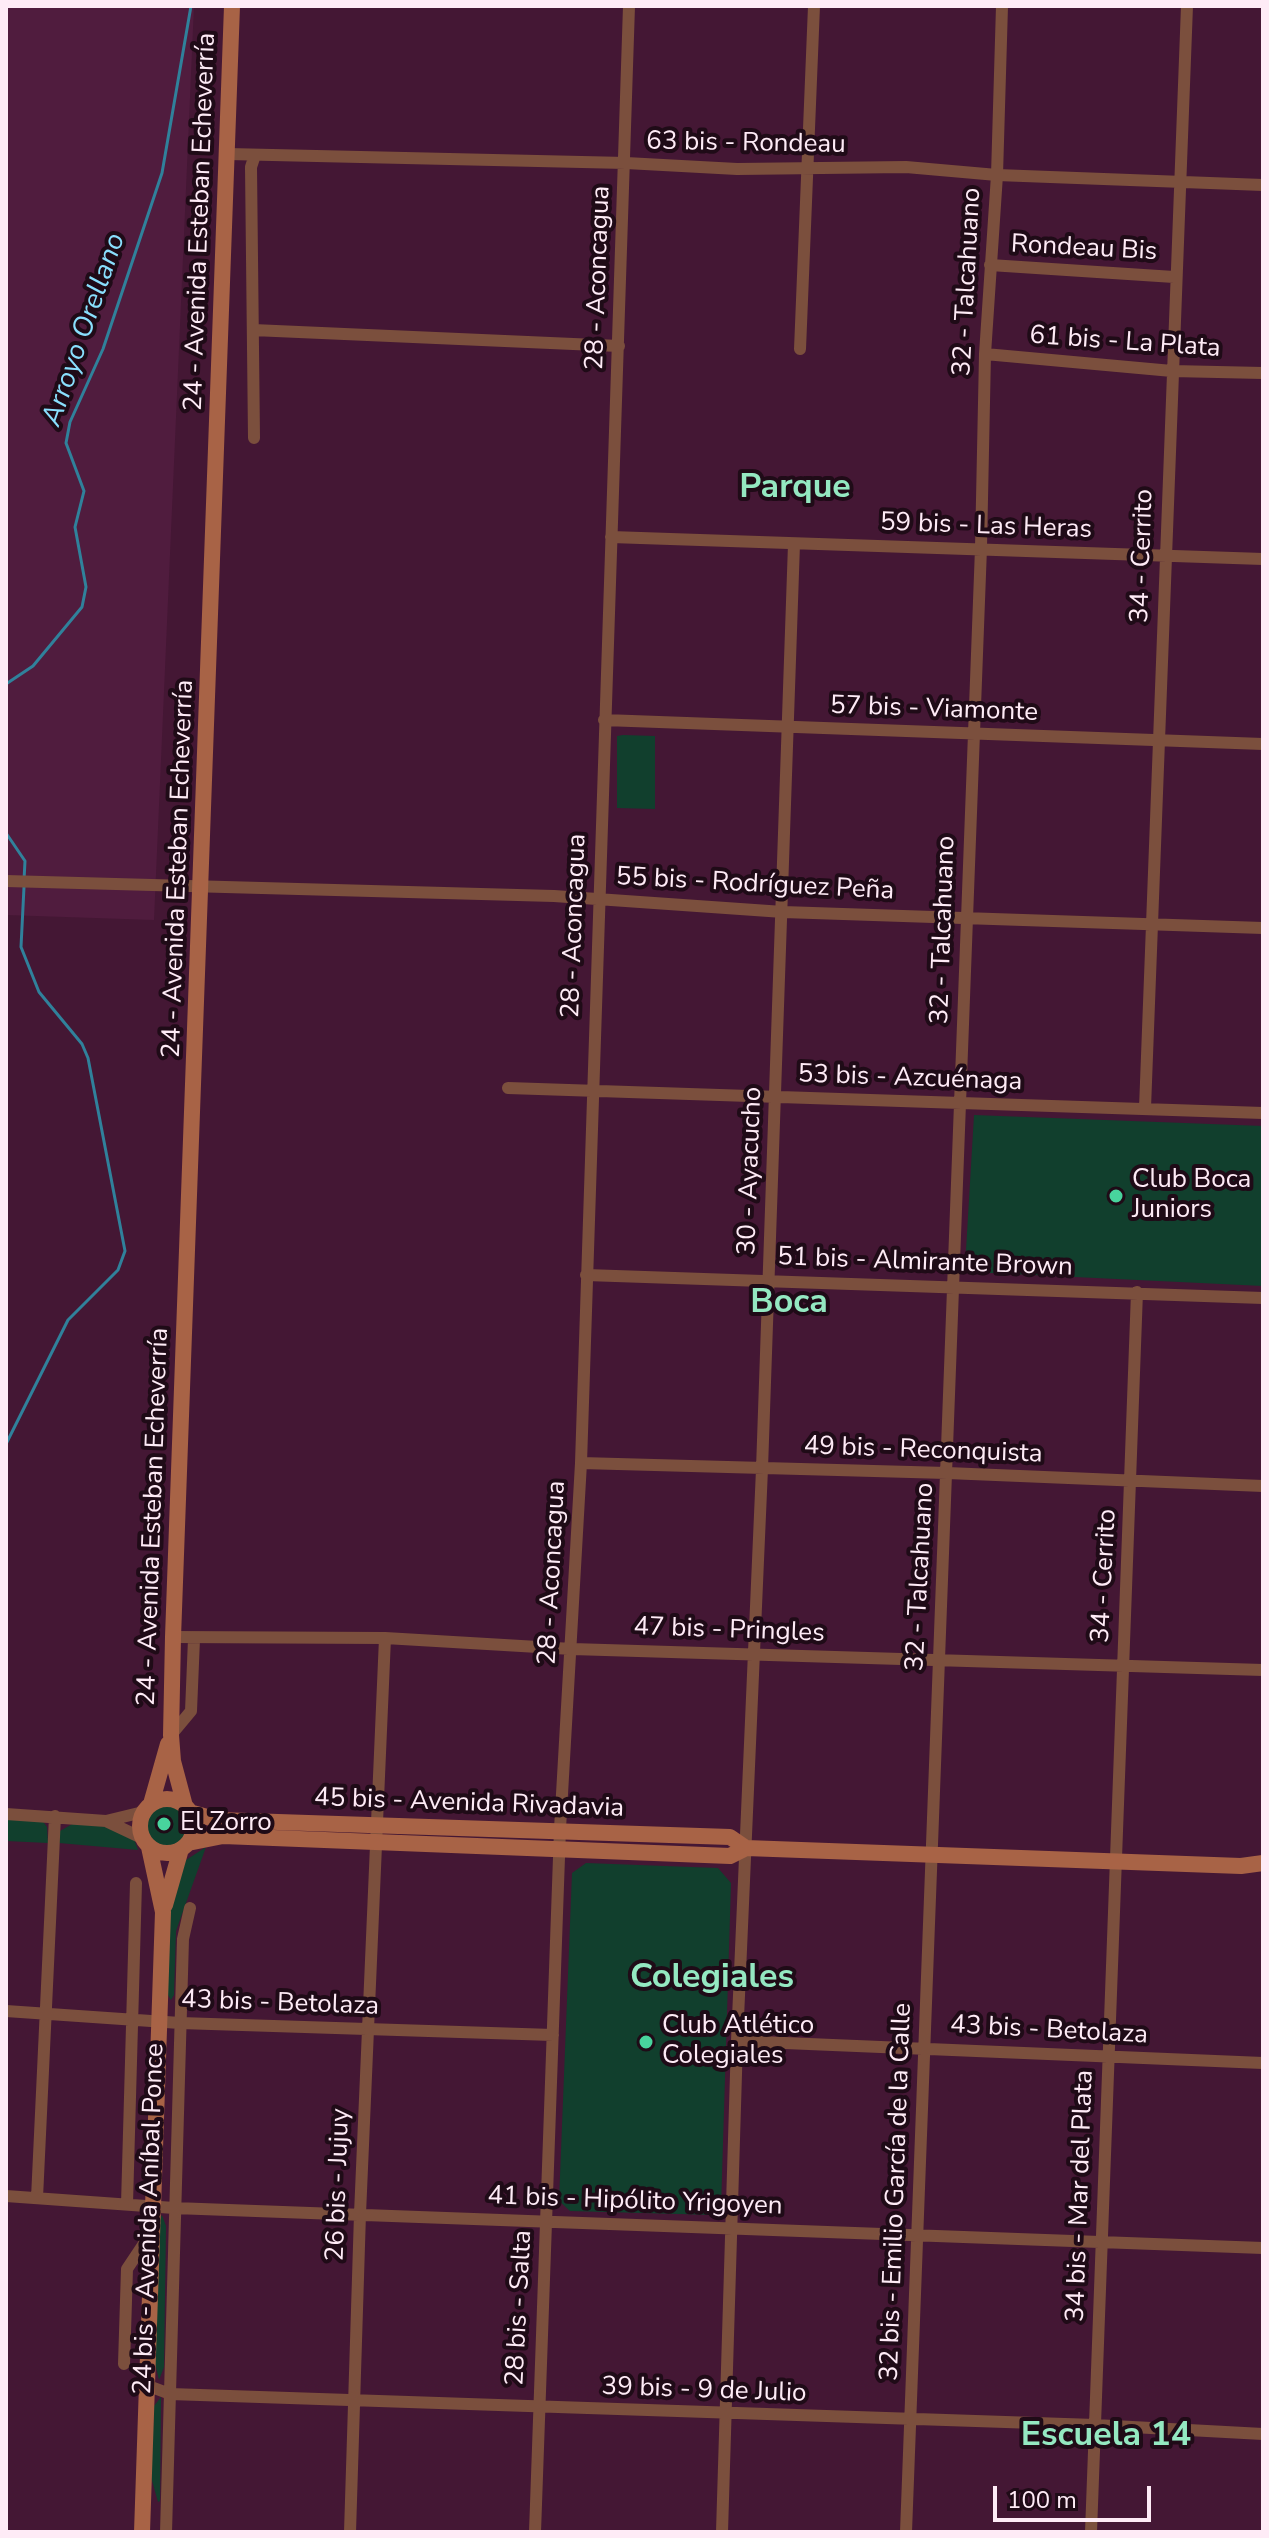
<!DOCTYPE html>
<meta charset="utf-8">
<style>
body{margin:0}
#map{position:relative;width:1269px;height:2538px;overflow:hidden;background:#441734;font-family:"Nunito Sans",sans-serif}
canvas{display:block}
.frame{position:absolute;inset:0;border:8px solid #feebf6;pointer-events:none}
.scale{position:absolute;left:993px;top:2486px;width:158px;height:36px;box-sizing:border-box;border:4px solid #feebf6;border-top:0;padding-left:10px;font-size:24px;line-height:28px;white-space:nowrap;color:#feebf6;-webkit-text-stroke:6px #1f0b17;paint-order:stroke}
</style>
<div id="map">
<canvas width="1269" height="2538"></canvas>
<div class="frame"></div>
<div class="scale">100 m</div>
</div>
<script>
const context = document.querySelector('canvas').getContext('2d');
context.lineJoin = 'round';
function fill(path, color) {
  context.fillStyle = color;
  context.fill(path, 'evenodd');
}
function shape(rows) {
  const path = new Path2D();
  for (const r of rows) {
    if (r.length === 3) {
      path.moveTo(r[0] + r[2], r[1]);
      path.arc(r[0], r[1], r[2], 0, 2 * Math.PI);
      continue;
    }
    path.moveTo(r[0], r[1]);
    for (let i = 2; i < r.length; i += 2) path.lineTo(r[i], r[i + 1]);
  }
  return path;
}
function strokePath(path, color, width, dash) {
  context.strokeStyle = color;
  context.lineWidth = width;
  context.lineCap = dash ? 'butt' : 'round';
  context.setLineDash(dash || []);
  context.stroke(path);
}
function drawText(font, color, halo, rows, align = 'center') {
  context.font = font + ' "Nunito Sans",sans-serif';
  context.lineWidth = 8;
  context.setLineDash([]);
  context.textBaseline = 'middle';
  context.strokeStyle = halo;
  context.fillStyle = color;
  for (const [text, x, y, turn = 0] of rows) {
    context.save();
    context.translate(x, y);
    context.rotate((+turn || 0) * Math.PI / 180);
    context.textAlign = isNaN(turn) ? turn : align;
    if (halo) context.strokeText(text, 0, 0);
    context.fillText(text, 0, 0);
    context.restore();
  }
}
const built = shape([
 [6,6,194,6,154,920,6,915]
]);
const green = shape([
 [623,735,655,736,655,809,617,808,617,736],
 [974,1115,1263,1126,1263,1286,970,1272,965,1267],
 [166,1827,21],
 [6,1819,42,1820,47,1827,48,1843,6,1841],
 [74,1823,109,1827,134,1839,138,1850,59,1843,60,1831],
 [206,1847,176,1931,174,1995,171,2000,166,1992,168,1910,177,1874,186,1860],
 [586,1863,718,1868,731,1883,721,2208,715,2215,570,2211,559,2201,572,1873],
 [162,2215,166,2226,164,2367,159,2380,153,2355,157,2223],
 [161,2397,160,2501,158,2502,151,2477,154,2406]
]);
const stream = shape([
 [6,684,33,666,82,607,86,587,75,527,84,491,66,443,70,422,103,349,162,173,191,6],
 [6,833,25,861,24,880],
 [6,1444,68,1320,118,1270,125,1251,88,1058,82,1044,39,992,21,947,24,887]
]);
const street = shape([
 [228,154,626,163,737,169,906,167,997,175,1263,185],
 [990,265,1174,277],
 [253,330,619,346],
 [800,349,814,6],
 [985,354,1172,371,1263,373],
 [254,438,251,167,255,155],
 [611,537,1263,559],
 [604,720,1263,744],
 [6,881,554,896,783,912,1263,928],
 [508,1088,1263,1113],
 [1145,1108,1187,6],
 [586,1275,1263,1298],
 [581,1463,947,1473,1263,1486],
 [173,1637,385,1638,572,1649,1263,1670],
 [171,1735,191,1711,194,1639],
 [6,1814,106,1821,142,1838],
 [106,1821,143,1812],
 [6,2011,180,2023,553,2035],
 [737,2041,1263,2063],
 [6,2196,174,2208,1263,2248],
 [37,2198,55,1816],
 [127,2204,136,1883],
 [124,2364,127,2269,151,2233],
 [146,2385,170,2394,1095,2425,1263,2434],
 [166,2532,183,1939,190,1908],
 [350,2532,360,2214,385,1638],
 [535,2532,560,1829,581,1463,629,6],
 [722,2532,737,2041,762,1469,794,544],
 [906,2532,981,548,985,354,997,175,1002,6],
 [1091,2532,1137,1292]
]);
const secondary = shape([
 [167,1826,27],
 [151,1804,168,1744],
 [185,1806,173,1761,171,1735,173,1637,232,6],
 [189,1812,218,1820,730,1837,746,1848],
 [188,1843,223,1836,730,1856,746,1848,1241,1866,1263,1863],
 [165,1905,181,1849],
 [142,2532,163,1912,149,1847]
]);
const markers = [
 [1116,1196,8,"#48d49d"],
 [164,1824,8,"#48d49d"],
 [646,2042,8,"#48d49d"]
];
const streetNames = [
 ["63 bis - Rondeau",746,144,1],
 ["24 - Avenida Esteban Echeverría",201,222,-88],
 ["Rondeau Bis",1084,249,3],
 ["28 - Aconcagua",599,278,-88],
 ["32 - Talcahuano",968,282,-87],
 ["61 bis - La Plata",1125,343,4],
 ["59 bis - Las Heras",986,527,2],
 ["34 - Cerrito",1143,556,-88],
 ["57 bis - Viamonte",934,710,2],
 ["24 - Avenida Esteban Echeverría",179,869,-88],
 ["55 bis - Rodríguez Peña",755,885,3],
 ["28 - Aconcagua",575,926,-88],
 ["32 - Talcahuano",944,930,-88],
 ["53 bis - Azcuénaga",910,1079,2],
 ["30 - Ayacucho",751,1171,-88],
 ["51 bis - Almirante Brown",925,1263,2],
 ["49 bis - Reconquista",923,1451,2],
 ["24 - Avenida Esteban Echeverría",154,1517,-88],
 ["28 - Aconcagua",553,1573,-87],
 ["34 - Cerrito",1105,1576,-87],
 ["32 - Talcahuano",921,1577,-87],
 ["47 bis - Pringles",729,1631,2],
 ["45 bis - Avenida Rivadavia",469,1804,2],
 ["43 bis - Betolaza",280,2004,2],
 ["43 bis - Betolaza",1049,2031,3],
 ["26 bis - Jujuy",339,2185,-88],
 ["32 bis - Emilio García de la Calle",897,2192,-88],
 ["34 bis - Mar del Plata",1081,2196,-88],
 ["41 bis - Hipólito Yrigoyen",635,2202,2],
 ["24 bis - Avenida Aníbal Ponce",150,2219,-88],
 ["28 bis - Salta",520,2308,-87],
 ["39 bis - 9 de Julio",704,2391,2]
];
const poiNames = [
 ["Club Boca",1132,1181],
 ["Juniors",1132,1211],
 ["El Zorro",180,1824],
 ["Club Atlético",662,2027],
 ["Colegiales",662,2057]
];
const waterNames = [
 ["Arroyo Orellano",85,330,-71]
];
const districtNames = [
 ["Parque",795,489],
 ["Boca",789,1304],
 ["Colegiales",712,1979],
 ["Escuela 14",1106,2437]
];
fill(built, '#501c3e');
fill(green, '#113f2d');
strokePath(stream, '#30819b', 3);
strokePath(street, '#7b4f3d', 12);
strokePath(secondary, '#a86346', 16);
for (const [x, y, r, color] of markers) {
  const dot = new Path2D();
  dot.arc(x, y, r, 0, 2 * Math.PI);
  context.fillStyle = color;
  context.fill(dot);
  strokePath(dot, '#1f0b17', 3);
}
drawText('26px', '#feebf6', '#1f0b17', streetNames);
drawText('26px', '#feebf6', '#1f0b17', poiNames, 'left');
drawText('italic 28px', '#89dffd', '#1f0b17', waterNames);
drawText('bold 34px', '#94e8c1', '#1f0b17', districtNames);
</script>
